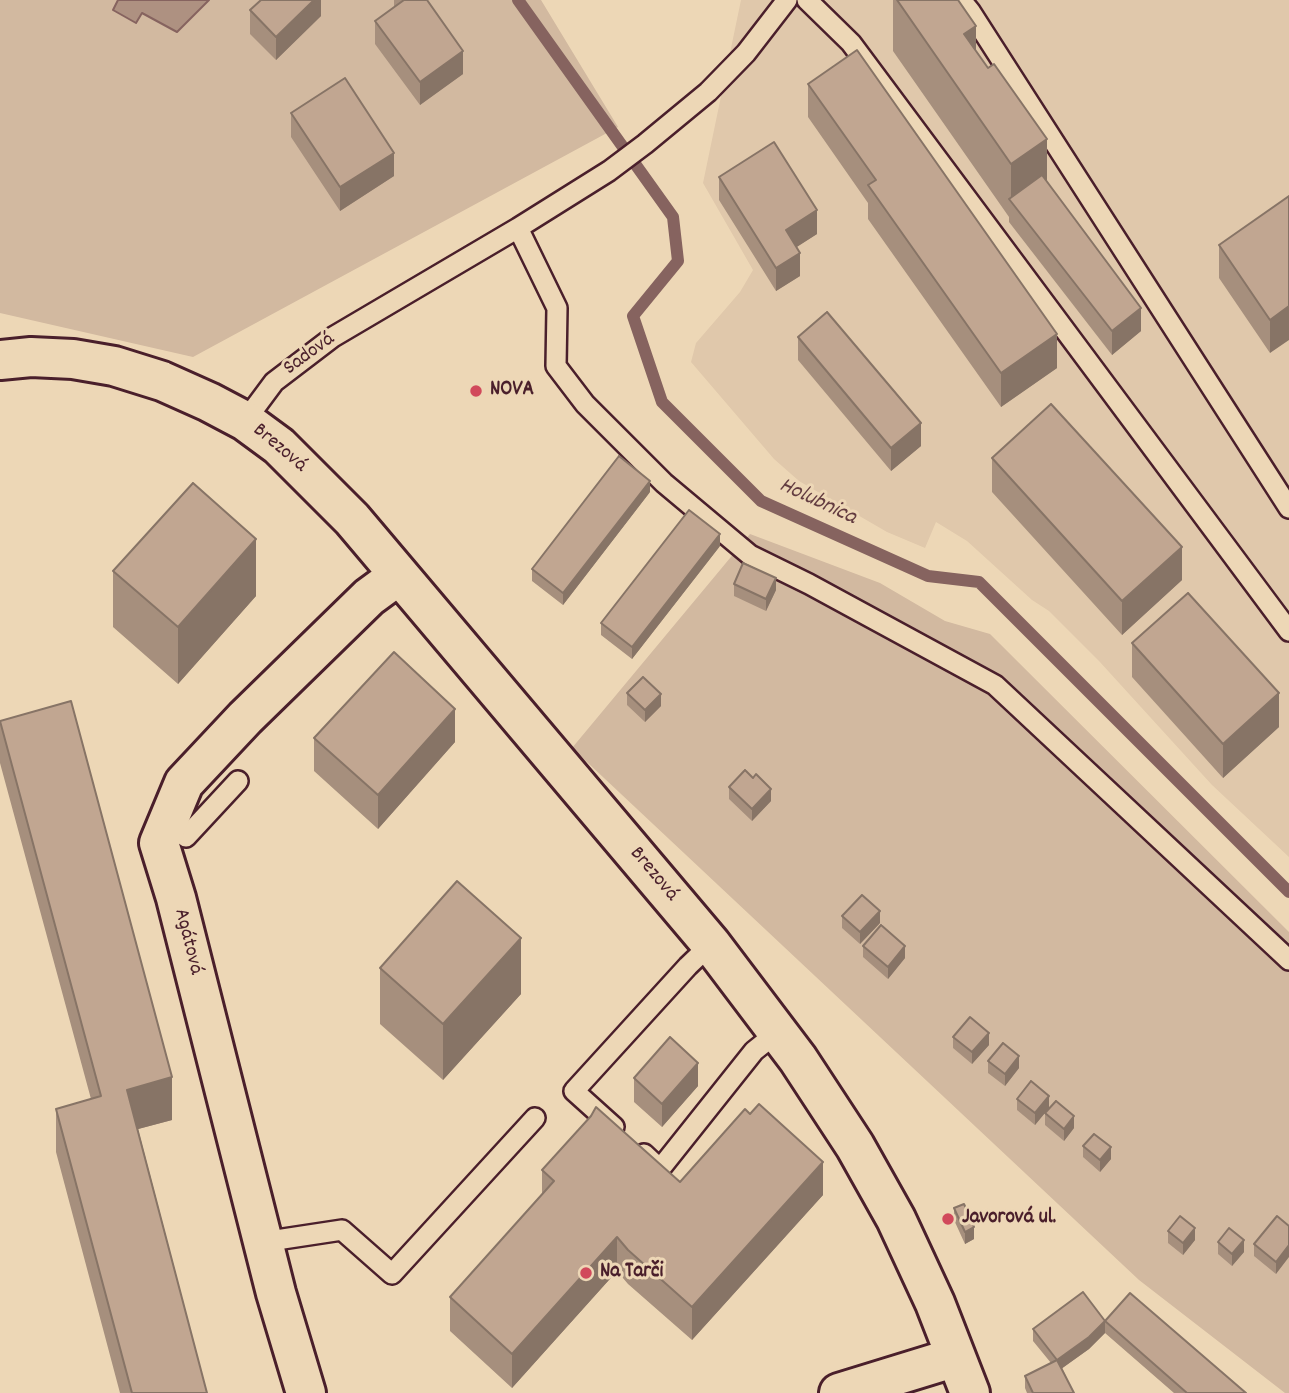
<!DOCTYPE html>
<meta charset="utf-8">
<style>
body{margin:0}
canvas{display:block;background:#edd7b6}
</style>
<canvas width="1289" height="1393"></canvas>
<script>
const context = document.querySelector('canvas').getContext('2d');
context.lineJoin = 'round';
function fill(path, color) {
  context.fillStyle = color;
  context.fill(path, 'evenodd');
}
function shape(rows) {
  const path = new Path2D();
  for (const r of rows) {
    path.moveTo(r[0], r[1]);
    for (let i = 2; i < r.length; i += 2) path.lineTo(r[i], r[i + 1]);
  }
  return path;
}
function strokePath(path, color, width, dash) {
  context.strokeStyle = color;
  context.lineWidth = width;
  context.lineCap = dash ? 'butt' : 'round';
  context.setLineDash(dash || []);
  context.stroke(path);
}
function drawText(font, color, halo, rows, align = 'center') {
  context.font = font + ' Dekko,sans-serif';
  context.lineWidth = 6;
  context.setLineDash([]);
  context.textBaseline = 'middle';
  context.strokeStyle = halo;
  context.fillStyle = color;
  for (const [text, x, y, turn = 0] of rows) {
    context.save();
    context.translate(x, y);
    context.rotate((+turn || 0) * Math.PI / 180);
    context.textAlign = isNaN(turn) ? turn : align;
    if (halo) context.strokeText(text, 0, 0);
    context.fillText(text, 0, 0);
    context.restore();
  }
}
const built = shape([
 [741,0,1289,0,1289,857,1212,785,1099,661,1049,611,1032,600,967,541,936,522,925,548,887,532,799,481,774,459,691,362,696,343,740,292,753,270,703,183]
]);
const green = shape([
 [0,0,541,0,618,127,193,357,0,313],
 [750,534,880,583,945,621,990,634,1289,932,1289,1393,1285,1393,1139,1280,572,748]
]);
const water = shape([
 [118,0,209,0,177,32,142,13,136,23,113,10,118,0]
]);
const stream = shape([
 [518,0,673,217,678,261,633,316,662,402,761,501,928,576,979,582,1289,892]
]);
const lane = shape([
 [807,0,851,43,1289,631],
 [961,0,970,11,1289,508],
 [518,228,557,308,556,366,585,404,664,483,750,555,809,584,995,685,1289,960],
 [245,421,274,382,333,337,518,228,609,171,645,144,708,92,746,53,787,0],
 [169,821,186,837,238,781],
 [614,1127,574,1091,688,966,711,944],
 [644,1154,660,1169,754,1051,779,1031],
 [263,1242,342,1230,392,1274,535,1118]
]);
const street = shape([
 [0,360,31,357,73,359,114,366,162,381,209,402,245,421,279,446,352,519,711,944,798,1059,855,1146,896,1219,935,1303,970,1393],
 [306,1393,276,1293,176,898,159,843,184,783,245,718,369,597,399,575],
 [839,1393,956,1357]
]);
const wall = shape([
 [321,0,321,16,276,60,250,34,250,10],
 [394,0,427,0,463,74,420,105,375,44,375,21,394,7],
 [893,0,958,0,976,52,1047,182,1141,331,1112,355,1009,222,1009,217,893,51],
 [808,84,1057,368,1001,407,868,219,868,203,808,117],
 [291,113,394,176,340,211,291,137],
 [719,177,817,234,796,247,800,276,776,291,719,200],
 [1289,196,1270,353,1219,278,1219,245],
 [798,337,921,446,891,471,798,360],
 [992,458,1182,580,1122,635,992,492],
 [650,492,563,605,532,581,532,569],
 [720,546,632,659,601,635,601,623],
 [113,571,256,596,178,684,113,627],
 [734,584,776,590,766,611,734,596],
 [1132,643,1279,727,1223,778,1132,677],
 [627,693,661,706,645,722,627,705],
 [0,721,172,1120,138,1129,207,1393,120,1393,56,1152,56,1109,91,1099,0,763],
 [314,738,455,742,378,829,314,771],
 [729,787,771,801,752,821,729,799],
 [842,916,880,923,860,944,842,928],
 [863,946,905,958,888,979,863,957],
 [380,968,521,994,443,1080,380,1024],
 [953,1037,989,1045,972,1064,953,1048],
 [988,1061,1019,1068,1005,1086,988,1073],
 [634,1078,698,1086,662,1127,634,1102],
 [1017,1099,1049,1108,1035,1125,1017,1110],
 [1045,1113,1074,1128,1064,1141,1045,1125],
 [1083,1146,1111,1159,1100,1172,1083,1157],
 [542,1170,680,1182,823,1195,692,1340,628,1284,617,1271,512,1388,450,1331,450,1297,542,1194],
 [954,1208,974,1239,965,1244,954,1220],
 [1289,1226,1276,1274,1254,1256,1254,1244],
 [1168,1231,1195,1240,1183,1255,1168,1243],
 [1218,1242,1244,1252,1232,1266,1218,1254],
 [1105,1321,1246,1393,1174,1393,1105,1333,1089,1349,1062,1368,1074,1393,1027,1393,1025,1388,1025,1376,1051,1363,1033,1341,1033,1329]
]);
const shadedWall = shape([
 [314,0,321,0,321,16,276,60,276,37],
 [976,26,976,82,964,34],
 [463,51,463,74,420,105,420,82],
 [1047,139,1047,195,1011,202,1011,164],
 [394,153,394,176,340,211,340,187],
 [817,210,817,234,786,254,786,230],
 [800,253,800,276,776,291,776,268],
 [1289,306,1289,340,1270,353,1270,320],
 [1141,308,1141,331,1112,355,1112,331],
 [1057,334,1057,368,1001,407,1001,373],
 [921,423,921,446,891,471,891,448],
 [650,481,650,492,563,605,563,593],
 [720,534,720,546,632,659,632,647],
 [256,539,256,596,178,684,178,627],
 [1182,547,1182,580,1122,635,1122,601],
 [776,578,776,590,766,611,766,599],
 [1279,693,1279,727,1223,778,1223,744],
 [661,694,661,706,645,722,645,710],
 [455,709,455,742,378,829,378,795],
 [771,789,771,801,752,821,752,809],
 [880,911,880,923,860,944,860,932],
 [521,938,521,994,443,1080,443,1024],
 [905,946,905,958,888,979,888,967],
 [989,1033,989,1045,972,1064,972,1052],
 [1019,1056,1019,1068,1005,1086,1005,1074],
 [698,1063,698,1086,662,1127,662,1104],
 [172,1077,172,1120,127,1132,127,1090],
 [1049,1096,1049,1108,1035,1125,1035,1113],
 [1074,1116,1074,1128,1064,1141,1064,1129],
 [1111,1147,1111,1159,1100,1172,1100,1160],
 [823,1162,823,1195,692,1340,692,1307],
 [974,1227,974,1239,965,1244,965,1232],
 [1195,1228,1195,1240,1183,1255,1183,1243],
 [617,1237,617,1271,512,1388,512,1354],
 [1244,1240,1244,1252,1232,1266,1232,1254],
 [1289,1245,1289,1257,1276,1274,1276,1262],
 [1105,1321,1105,1333,1089,1349,1057,1372,1057,1360]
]);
const building = shape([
 [261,0,314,0,276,37,250,10,261,0],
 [404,0,427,0,463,51,420,82,375,21,404,0],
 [897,0,958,0,976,26,964,34,988,68,994,64,1047,139,1011,164,897,0],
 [857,50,1057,334,1001,373,868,185,876,180,808,84,857,50],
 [345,78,394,153,340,187,291,113,345,78],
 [774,142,817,210,786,230,800,253,776,268,719,177,774,142],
 [1042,175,1141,308,1112,331,1009,199,1042,175],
 [1289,196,1289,306,1270,320,1219,245,1289,196],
 [827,312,921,423,891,448,798,337,827,312],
 [1051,404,1182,547,1122,601,992,458,1051,404],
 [619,456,650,481,563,593,532,569,619,456],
 [193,483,256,539,178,627,113,571,193,483],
 [689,510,720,534,632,647,601,623,689,510],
 [743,563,776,578,766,599,734,584,743,563],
 [1188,593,1279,693,1223,744,1132,643,1188,593],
 [394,652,455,709,378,795,314,738,394,652],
 [643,677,661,694,645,710,627,693,643,677],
 [71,701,172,1077,127,1090,207,1393,132,1393,56,1109,101,1096,0,721,71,701],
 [745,770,753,778,756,774,771,789,752,809,729,787,745,770],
 [457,881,521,938,443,1024,380,968,457,881],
 [862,895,880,911,860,932,842,916,862,895],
 [881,925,905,946,888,967,863,946,881,925],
 [970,1017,989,1033,972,1052,953,1037,970,1017],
 [670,1037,698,1063,662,1104,634,1078,670,1037],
 [1003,1043,1019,1056,1005,1074,988,1061,1003,1043],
 [1031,1081,1049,1096,1035,1113,1017,1099,1031,1081],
 [1056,1101,1074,1116,1064,1129,1045,1113,1056,1101],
 [759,1104,823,1162,692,1307,628,1250,617,1237,512,1354,450,1297,554,1181,542,1170,591,1116,596,1107,680,1182,745,1109,750,1114,759,1104],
 [1094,1134,1111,1147,1100,1160,1083,1146,1094,1134],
 [964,1204,974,1227,965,1232,954,1208,964,1204],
 [1180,1216,1195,1228,1183,1243,1168,1231,1180,1216],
 [1277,1216,1289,1226,1289,1245,1276,1262,1254,1244,1277,1216],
 [1229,1228,1244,1240,1232,1254,1218,1242,1229,1228],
 [1083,1292,1105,1321,1130,1293,1246,1393,1187,1393,1105,1321,1089,1337,1057,1360,1033,1329,1083,1292],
 [1057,1360,1074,1393,1033,1393,1025,1376,1057,1360]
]);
const markers = [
 [476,391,7,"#d1495b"],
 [948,1219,7,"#d1495b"],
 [586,1273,7,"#d1495b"]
];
const streetNames = [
 ["Sadová",310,355,-36],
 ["Brezová",279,449,40],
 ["Brezová",653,875,50],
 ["Agátová",187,942,76]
];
const poiNames = [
 ["NOVA",490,391],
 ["Javorová ul.",962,1219],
 ["Na Tarči",600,1273]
];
const waterNames = [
 ["Holubnica",817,503,25]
];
fill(built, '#e0c8ab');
fill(green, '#d2b9a0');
fill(water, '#ae9181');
strokePath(water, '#86635f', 2);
strokePath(stream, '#86635f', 12);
strokePath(lane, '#4a1f2b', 24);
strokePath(street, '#4a1f2b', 44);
strokePath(lane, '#edd7b6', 19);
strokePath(street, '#edd7b6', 38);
fill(wall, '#a68f7d');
fill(shadedWall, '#877466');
fill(building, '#c1a691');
strokePath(building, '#877466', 2);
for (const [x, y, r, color] of markers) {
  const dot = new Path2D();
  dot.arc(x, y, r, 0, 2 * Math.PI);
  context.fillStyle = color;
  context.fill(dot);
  strokePath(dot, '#edd7b6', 2.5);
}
drawText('21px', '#4a1f2b', '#edd7b6', streetNames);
drawText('bold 21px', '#4a1f2b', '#edd7b6', poiNames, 'left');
drawText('italic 23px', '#633c40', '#edd7b6', waterNames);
</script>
